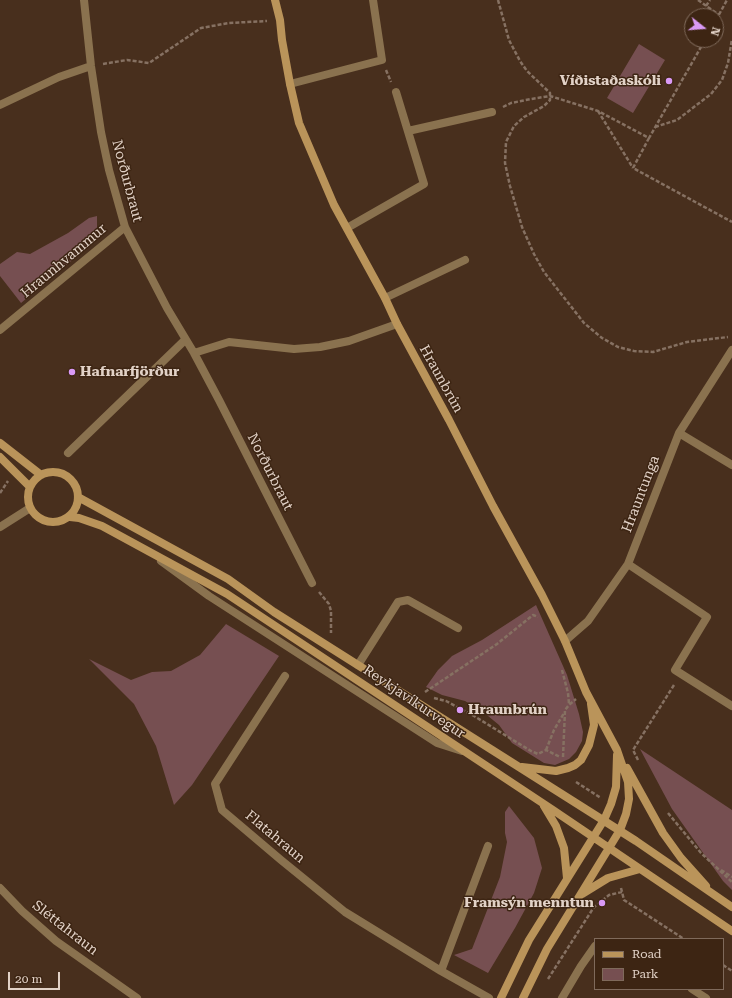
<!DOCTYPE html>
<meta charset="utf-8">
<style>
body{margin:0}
#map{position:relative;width:732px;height:998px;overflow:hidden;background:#482f1d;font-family:"Roboto Serif",serif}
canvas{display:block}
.legend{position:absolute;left:594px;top:938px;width:130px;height:52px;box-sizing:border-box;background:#3d2513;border:1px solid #7f6a5b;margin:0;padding:5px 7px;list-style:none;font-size:12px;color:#e2d2c7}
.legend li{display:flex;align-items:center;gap:8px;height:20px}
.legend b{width:20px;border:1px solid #7f6a5b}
.north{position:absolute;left:684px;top:8px;width:40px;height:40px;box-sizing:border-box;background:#3d2513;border:1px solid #7f6a5b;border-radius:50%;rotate:107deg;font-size:11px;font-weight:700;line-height:16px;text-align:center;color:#e2d2c7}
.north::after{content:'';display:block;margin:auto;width:14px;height:18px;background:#da9af6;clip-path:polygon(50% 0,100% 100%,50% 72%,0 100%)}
.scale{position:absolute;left:8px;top:972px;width:52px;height:18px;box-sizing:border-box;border:2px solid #e2d2c7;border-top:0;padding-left:5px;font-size:12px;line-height:14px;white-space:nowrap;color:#e2d2c7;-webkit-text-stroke:3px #3d2513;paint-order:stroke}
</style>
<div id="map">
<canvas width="732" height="998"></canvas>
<ul class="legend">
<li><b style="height:5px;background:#ba945a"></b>Road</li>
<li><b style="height:11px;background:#764f51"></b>Park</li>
</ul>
<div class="north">N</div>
<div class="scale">20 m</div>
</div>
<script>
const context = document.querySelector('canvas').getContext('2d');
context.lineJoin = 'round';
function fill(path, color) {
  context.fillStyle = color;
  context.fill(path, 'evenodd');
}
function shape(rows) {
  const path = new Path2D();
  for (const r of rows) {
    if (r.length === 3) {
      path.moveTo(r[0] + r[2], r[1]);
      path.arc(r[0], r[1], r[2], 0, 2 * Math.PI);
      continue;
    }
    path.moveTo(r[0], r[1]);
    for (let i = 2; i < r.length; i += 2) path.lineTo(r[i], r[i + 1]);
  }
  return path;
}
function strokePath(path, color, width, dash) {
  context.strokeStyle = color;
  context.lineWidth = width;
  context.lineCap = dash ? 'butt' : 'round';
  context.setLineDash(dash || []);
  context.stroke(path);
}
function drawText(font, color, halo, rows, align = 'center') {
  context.font = font + ' "Roboto Serif",serif';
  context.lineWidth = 3;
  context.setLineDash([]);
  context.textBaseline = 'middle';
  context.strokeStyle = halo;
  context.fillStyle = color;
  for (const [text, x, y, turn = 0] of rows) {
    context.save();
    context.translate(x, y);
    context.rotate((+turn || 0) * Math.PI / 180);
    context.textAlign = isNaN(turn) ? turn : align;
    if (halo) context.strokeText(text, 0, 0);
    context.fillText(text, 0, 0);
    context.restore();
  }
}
const green = shape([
 [639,44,665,60,633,113,607,98],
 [97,216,97,237,77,256,21,303,0,276,0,264,17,252,30,254,68,233,89,218],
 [536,605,567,675,579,714,583,732,582,741,576,752,569,759,555,765,544,763,512,743,499,725,482,711,465,701,442,695,426,687,438,670,452,656,482,640],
 [226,624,279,656,192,785,174,805,156,746,134,704,89,659,131,680,152,672,171,671,200,655],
 [640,749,732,810,732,890,723,881,672,809],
 [509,806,534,838,542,868,534,893,515,928,488,973,454,955,472,949,500,877,507,842,505,833,505,812]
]);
const path = shape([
 [498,0,509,40,520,61,527,71,550,93,550,100,544,106,524,117,514,126,506,142,505,163,510,186,522,227,534,254,544,272,584,323,602,338,618,347,634,351,653,352,687,342,728,337],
 [698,0,719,15],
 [706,6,710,0],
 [716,20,727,0],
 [103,64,127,60,149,63,201,28,229,23,267,21],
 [386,70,391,82],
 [503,107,511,103,531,99,550,96,598,111,649,138,705,40],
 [598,111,633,168],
 [655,127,677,120,711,94,722,80,728,63,732,39],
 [649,138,633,168,732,222],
 [0,493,8,481],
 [319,592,329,604,331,611,331,633],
 [562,670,568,693,569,704],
 [425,692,497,644,533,615,538,617],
 [434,698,446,701,474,716,531,751,538,754,546,750,560,757],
 [546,750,554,730,564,713],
 [563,757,565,710,569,705,576,699],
 [638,760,633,750,674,685],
 [576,782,601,798],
 [668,813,701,853,732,882],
 [721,870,732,877],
 [621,888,624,900,684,939],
 [723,965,732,971],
 [548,979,594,907,609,895,622,892]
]);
const lane = shape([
 [161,561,209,596,437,743,462,751],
 [358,665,398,602,408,600,458,628],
 [692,989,706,998],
 [562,998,581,966,595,946]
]);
const street = shape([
 [84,0,91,66,101,132,109,170,125,227,167,308,194,353,219,400,312,583],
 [290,84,382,60,373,0],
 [0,105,59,77,91,66],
 [408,131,492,112],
 [347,228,424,184,396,92],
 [385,298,465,260],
 [0,330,125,227],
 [194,353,229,342,294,349,320,347,349,341,397,324],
 [679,433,732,465],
 [68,453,185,340],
 [0,527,30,508],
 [628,564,707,617,675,670,732,706],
 [565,641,588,621,628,564,679,433,732,350],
 [285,676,215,784,222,810,281,860,345,912,441,971,489,998],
 [0,888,22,911,56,941,137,998],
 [441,971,488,846]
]);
const secondary = shape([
 [275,0,280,20,282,40,290,84,299,123,334,205,385,298,397,324,449,420,493,506,542,595,565,641,586,692,617,750,628,782,629,799,626,814,620,830,547,949,523,998],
 [0,443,41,475],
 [0,457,30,487],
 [53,497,25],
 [78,497,228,579,274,612,636,841,732,907],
 [70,517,79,518,102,526,227,594,553,810,732,931],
 [522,767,556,771,568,768,575,765,581,760,589,745,594,725,591,704],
 [627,768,663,833,681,858,706,886],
 [544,806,556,826,564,848,567,878],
 [582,894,608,878,640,869],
 [501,998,529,940,604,820,611,804,616,787,617,755]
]);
const markers = [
 [669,81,4,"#da9af6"],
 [72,372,4,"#da9af6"],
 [460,710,4,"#da9af6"],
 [602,903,4,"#da9af6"]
];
const poiNames = [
 ["Víðistaðaskóli",661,81],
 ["Hafnarfjörður",80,372,"left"],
 ["Hraunbrún",468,710,"left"],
 ["Framsýn menntun",594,903]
];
const streetNames = [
 ["Norðurbraut",127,181,75],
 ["Hraunhvammur",64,261,-40],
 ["Hraunbrún",441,379,61],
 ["Norðurbraut",270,472,63],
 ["Hrauntunga",641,494,-69],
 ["Reykjavíkurvegur",414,702,34],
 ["Flatahraun",275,837,40],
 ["Sléttahraun",65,928,38]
];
fill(green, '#764f51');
strokePath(path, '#867162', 2.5, [4, 2]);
strokePath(lane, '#8a724f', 8);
strokePath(street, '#8a724f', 8);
strokePath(secondary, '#ba945a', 8);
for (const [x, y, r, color] of markers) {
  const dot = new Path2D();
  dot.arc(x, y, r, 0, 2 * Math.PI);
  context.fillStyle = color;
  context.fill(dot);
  strokePath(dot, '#3d2513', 1.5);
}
drawText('bold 14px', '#e2d2c7', '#3d2513', poiNames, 'right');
drawText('14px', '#e2d2c7', '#3d2513', streetNames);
</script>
